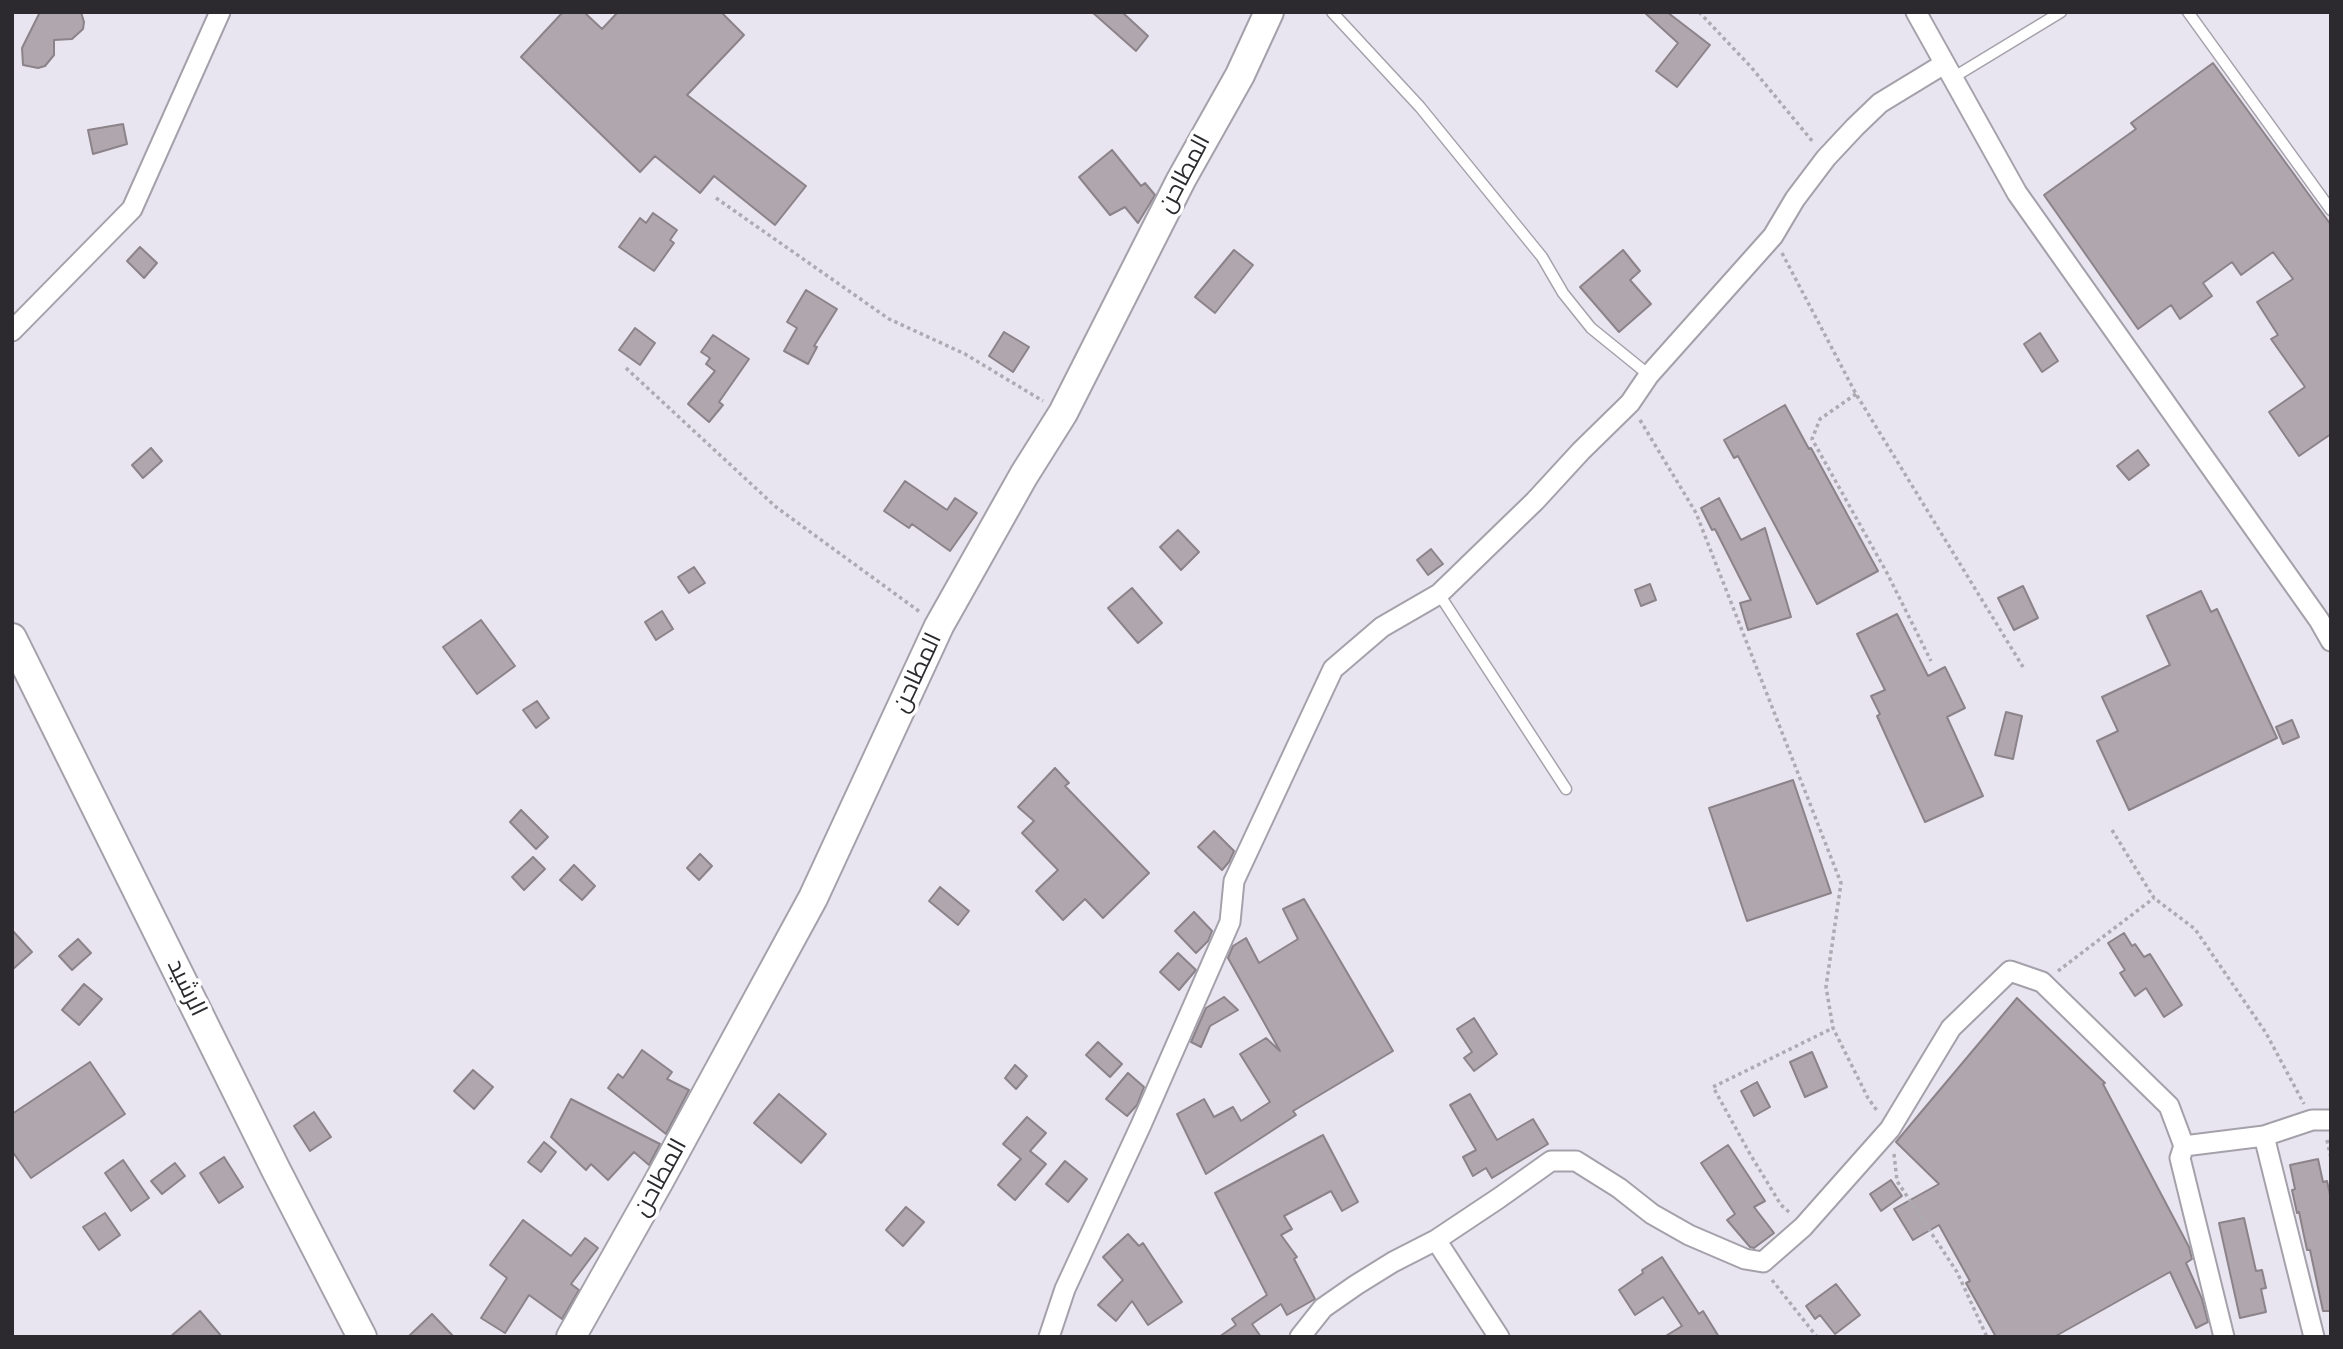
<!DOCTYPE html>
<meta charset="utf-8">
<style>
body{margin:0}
#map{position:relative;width:2343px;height:1349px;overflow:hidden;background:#e9e5f0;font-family:"Varela Round",sans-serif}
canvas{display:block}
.frame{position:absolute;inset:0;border:14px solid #2c2a2e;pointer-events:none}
</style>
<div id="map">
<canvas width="2343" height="1349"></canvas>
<div class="frame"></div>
</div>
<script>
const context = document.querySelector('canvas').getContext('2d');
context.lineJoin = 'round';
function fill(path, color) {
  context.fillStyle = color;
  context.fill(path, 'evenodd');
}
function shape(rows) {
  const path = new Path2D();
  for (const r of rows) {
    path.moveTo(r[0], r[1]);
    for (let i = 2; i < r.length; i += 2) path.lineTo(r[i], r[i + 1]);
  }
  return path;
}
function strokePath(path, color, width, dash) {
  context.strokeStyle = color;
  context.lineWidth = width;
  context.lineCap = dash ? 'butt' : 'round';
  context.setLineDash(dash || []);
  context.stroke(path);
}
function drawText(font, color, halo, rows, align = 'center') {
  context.font = font + ' "Varela Round",Cairo,sans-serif';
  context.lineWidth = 7;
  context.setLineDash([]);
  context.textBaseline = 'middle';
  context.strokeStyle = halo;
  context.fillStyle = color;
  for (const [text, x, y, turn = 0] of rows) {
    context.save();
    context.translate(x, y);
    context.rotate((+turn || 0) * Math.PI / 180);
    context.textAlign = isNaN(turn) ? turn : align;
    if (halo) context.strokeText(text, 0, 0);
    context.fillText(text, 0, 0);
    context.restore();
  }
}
const building = shape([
 [40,12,81,12,84,22,83,29,72,39,54,40,54,55,45,66,38,68,23,65,22,48,40,12],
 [563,12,584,12,602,29,618,12,721,12,744,35,687,95,806,186,775,225,714,176,700,193,655,156,640,172,521,57,563,12],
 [1092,12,1122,12,1148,36,1136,51,1092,12],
 [1644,12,1667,12,1710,45,1677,87,1656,71,1678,43,1644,12],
 [2213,63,2331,225,2331,434,2299,456,2269,412,2305,387,2271,339,2278,335,2257,302,2293,279,2273,252,2241,275,2232,262,2203,283,2212,296,2180,319,2171,305,2138,329,2044,195,2136,129,2131,123,2213,63],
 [123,124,127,144,93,154,88,130,123,124],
 [1112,150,1141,186,1145,183,1155,195,1138,223,1125,207,1110,215,1079,177,1112,150],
 [653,213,677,230,670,240,674,243,654,271,619,247,640,218,646,223,653,213],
 [140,247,157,263,144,278,127,261,140,247],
 [1234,250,1253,265,1215,313,1195,297,1234,250],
 [1623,250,1640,271,1630,280,1651,304,1619,332,1580,287,1623,250],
 [806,290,837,309,814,346,817,347,808,364,784,351,797,328,787,322,806,290],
 [635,328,655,343,640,365,619,350,635,328],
 [1004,332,1029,347,1013,372,989,356,1004,332],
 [2040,333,2058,361,2042,372,2024,344,2040,333],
 [713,335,749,359,719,402,723,405,709,422,688,404,715,371,706,364,710,358,701,352,713,335],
 [1785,405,1809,449,1811,448,1878,571,1817,604,1738,456,1734,458,1724,440,1785,405],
 [151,448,162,461,143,478,132,465,151,448],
 [2138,450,2149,465,2129,480,2117,466,2138,450],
 [905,481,947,510,955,498,977,513,950,551,912,524,909,528,884,511,905,481],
 [1719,498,1741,540,1765,528,1791,617,1748,630,1740,603,1751,600,1715,529,1712,530,1701,508,1719,498],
 [1178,530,1199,552,1181,570,1160,547,1178,530],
 [1431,549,1443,564,1428,575,1417,560,1431,549],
 [694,567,705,583,689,593,678,577,694,567],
 [1650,584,1656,600,1641,606,1635,590,1650,584],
 [2023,586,2038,618,2014,630,1998,598,2023,586],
 [1132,588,1162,623,1138,643,1108,608,1132,588],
 [2201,591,2211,612,2217,609,2277,738,2129,810,2097,741,2118,731,2102,697,2170,665,2147,616,2201,591],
 [662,611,673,629,656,640,645,622,662,611],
 [1897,614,1928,676,1945,667,1965,708,1947,717,1983,796,1925,822,1877,716,1880,714,1871,696,1885,690,1857,634,1897,614],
 [481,620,515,666,477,694,443,647,481,620],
 [537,701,549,718,536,728,523,710,537,701],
 [2006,712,2022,716,2013,759,1995,755,2006,712],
 [2292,720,2299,737,2283,744,2276,727,2292,720],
 [1055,768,1069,783,1065,786,1149,873,1103,918,1085,899,1063,920,1036,891,1058,870,1022,833,1034,821,1018,807,1055,768],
 [1793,780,1831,893,1747,921,1709,808,1793,780],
 [521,810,548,837,536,849,510,822,521,810],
 [1214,831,1234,851,1229,862,1222,870,1198,847,1214,831],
 [700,854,712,866,699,880,687,868,700,854],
 [533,857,545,869,524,890,512,877,533,857],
 [574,865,595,886,582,900,560,880,574,865],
 [940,887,969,911,958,925,929,901,940,887],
 [1304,899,1393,1051,1293,1111,1296,1115,1206,1174,1177,1114,1204,1099,1214,1117,1233,1107,1241,1121,1270,1102,1240,1054,1266,1038,1280,1051,1228,958,1233,946,1246,938,1259,963,1298,939,1283,909,1304,899],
 [1194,912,1212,931,1208,941,1196,953,1175,931,1194,912],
 [12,930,32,952,12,970,12,930],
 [2124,933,2132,946,2135,944,2144,957,2150,954,2182,1005,2164,1017,2146,988,2135,996,2120,973,2125,970,2108,943,2124,933],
 [78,939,91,953,72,970,59,956,78,939],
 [1178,953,1196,970,1179,990,1160,972,1178,953],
 [84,984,102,999,79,1025,62,1010,84,984],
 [1224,997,1238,1010,1210,1026,1201,1047,1191,1042,1206,1008,1224,997],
 [2017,998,2105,1083,2103,1084,2189,1247,2192,1259,2186,1263,2202,1299,2208,1322,2196,1328,2170,1272,2054,1337,1996,1337,1966,1283,1970,1281,1939,1225,1913,1240,1894,1209,1939,1184,1896,1142,2017,998],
 [1474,1018,1497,1054,1474,1071,1464,1058,1472,1052,1457,1029,1474,1018],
 [1098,1042,1122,1064,1110,1077,1086,1055,1098,1042],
 [642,1050,672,1072,667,1079,689,1090,666,1134,608,1088,618,1074,623,1078,642,1050],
 [1812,1052,1827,1087,1805,1097,1790,1062,1812,1052],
 [90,1062,125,1114,31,1178,12,1151,12,1114,90,1062],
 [1015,1065,1027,1076,1016,1089,1005,1078,1015,1065],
 [473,1070,493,1087,474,1109,454,1091,473,1070],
 [1128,1073,1144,1087,1137,1105,1127,1116,1106,1099,1128,1073],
 [1757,1082,1770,1107,1754,1116,1741,1091,1757,1082],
 [779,1094,826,1134,801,1163,754,1123,779,1094],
 [1470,1094,1497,1140,1533,1119,1548,1144,1492,1178,1486,1168,1473,1176,1463,1157,1476,1150,1450,1105,1470,1094],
 [571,1099,660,1144,649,1165,634,1152,608,1180,591,1164,586,1170,551,1137,571,1099],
 [314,1112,331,1137,310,1151,294,1126,314,1112],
 [1027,1117,1046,1133,1030,1151,1046,1164,1015,1200,998,1185,1021,1159,1003,1144,1027,1117],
 [1323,1135,1358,1202,1342,1211,1331,1191,1284,1216,1292,1229,1281,1235,1297,1257,1294,1259,1315,1299,1287,1315,1281,1304,1252,1324,1261,1337,1219,1337,1236,1325,1232,1319,1267,1295,1215,1193,1323,1135],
 [544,1142,556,1152,541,1172,528,1162,544,1142],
 [1728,1145,1765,1201,1754,1207,1774,1233,1754,1248,1750,1247,1727,1220,1735,1214,1701,1163,1728,1145],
 [224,1157,243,1187,219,1203,200,1173,224,1157],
 [2318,1159,2323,1182,2327,1181,2331,1199,2331,1311,2323,1311,2310,1250,2307,1250,2299,1212,2297,1213,2292,1190,2295,1189,2290,1165,2318,1159],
 [123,1160,149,1198,131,1211,105,1173,123,1160],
 [1065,1161,1087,1179,1068,1202,1046,1184,1065,1161],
 [175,1163,185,1176,162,1194,151,1181,175,1163],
 [1891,1180,1902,1196,1881,1211,1870,1194,1891,1180],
 [906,1207,924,1222,903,1246,886,1230,906,1207],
 [105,1213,120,1235,99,1250,83,1227,105,1213],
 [2244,1218,2256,1271,2262,1270,2266,1288,2261,1289,2266,1312,2240,1318,2219,1223,2244,1218],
 [523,1220,571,1256,585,1238,598,1248,571,1284,579,1290,562,1319,529,1295,505,1333,481,1318,507,1278,490,1265,523,1220],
 [1128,1234,1139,1246,1143,1243,1182,1302,1148,1325,1132,1301,1116,1321,1098,1305,1123,1280,1103,1257,1128,1234],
 [1662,1257,1699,1314,1703,1311,1719,1337,1664,1337,1682,1326,1663,1297,1635,1315,1619,1290,1643,1273,1642,1270,1662,1257],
 [1836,1284,1860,1315,1835,1334,1820,1315,1815,1319,1806,1306,1836,1284],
 [200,1311,222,1337,170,1337,200,1311],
 [432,1314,454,1337,408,1337,432,1314]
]);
const path = shape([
 [1699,12,1751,67,1813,142],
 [716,198,889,319,965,354,1043,401],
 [1782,253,1856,394,2023,667],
 [626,368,776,507,920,612],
 [1856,394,1820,419,1812,439,1887,573,1931,661],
 [1640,420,1696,513,1841,883,1826,987,1833,1028,1868,1098,1878,1112],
 [2112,830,2154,898,2195,929,2266,1033,2304,1104],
 [2058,971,2154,898],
 [2327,1140,2331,1158],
 [1894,1154,1897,1181,1957,1272,1987,1337],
 [1789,1212,1781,1205,1750,1154,1713,1087,1833,1028],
 [1772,1280,1817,1337]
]);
const lane = shape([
 [1332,12,1420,107,1542,257,1563,293,1591,328,1649,375],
 [2188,12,2331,210],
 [1954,77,2061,12],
 [1439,594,1566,789]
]);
const street = shape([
 [1916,12,2017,193,2319,620,2331,641],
 [12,331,132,209,220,12],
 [2264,1136,2314,1337],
 [2184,1146,2264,1136,2312,1120,2331,1120],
 [1436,1240,1499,1337],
 [1049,1337,1065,1289,1141,1125,1230,922,1234,881,1333,669,1382,627,1439,594,1535,501,1581,451,1630,403,1649,375,1773,236,1795,199,1826,158,1855,127,1880,103,1944,64],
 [1300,1337,1323,1308,1356,1285,1393,1262,1436,1240,1499,1198,1551,1161,1576,1161,1619,1188,1652,1214,1689,1235,1745,1259,1763,1262,1803,1227,1890,1129,1951,1028,2010,971,2042,982,2169,1106,2184,1146,2180,1158,2224,1337]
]);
const secondary = shape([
 [12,638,276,1170,362,1337],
 [571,1337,659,1181,813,898,939,626,1024,475,1063,413,1181,180,1240,75,1269,12]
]);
const streetNames = [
 ["المطاحن",1185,174,-62],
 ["المطاحن",918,673,-65],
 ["الرشيد",186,988,64],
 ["المطاحن",661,1178,-61]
];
fill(building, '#b0a7ae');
strokePath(building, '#8b8389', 2);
strokePath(lane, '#a5a1ab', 13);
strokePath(street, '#a5a1ab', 23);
strokePath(secondary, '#a5a1ab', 32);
strokePath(path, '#adaab2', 3.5, [3.5, 3.5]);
strokePath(lane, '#fff', 10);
strokePath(street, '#fff', 19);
strokePath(secondary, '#fff', 28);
drawText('24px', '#2c2a2e', '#fff', streetNames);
</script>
